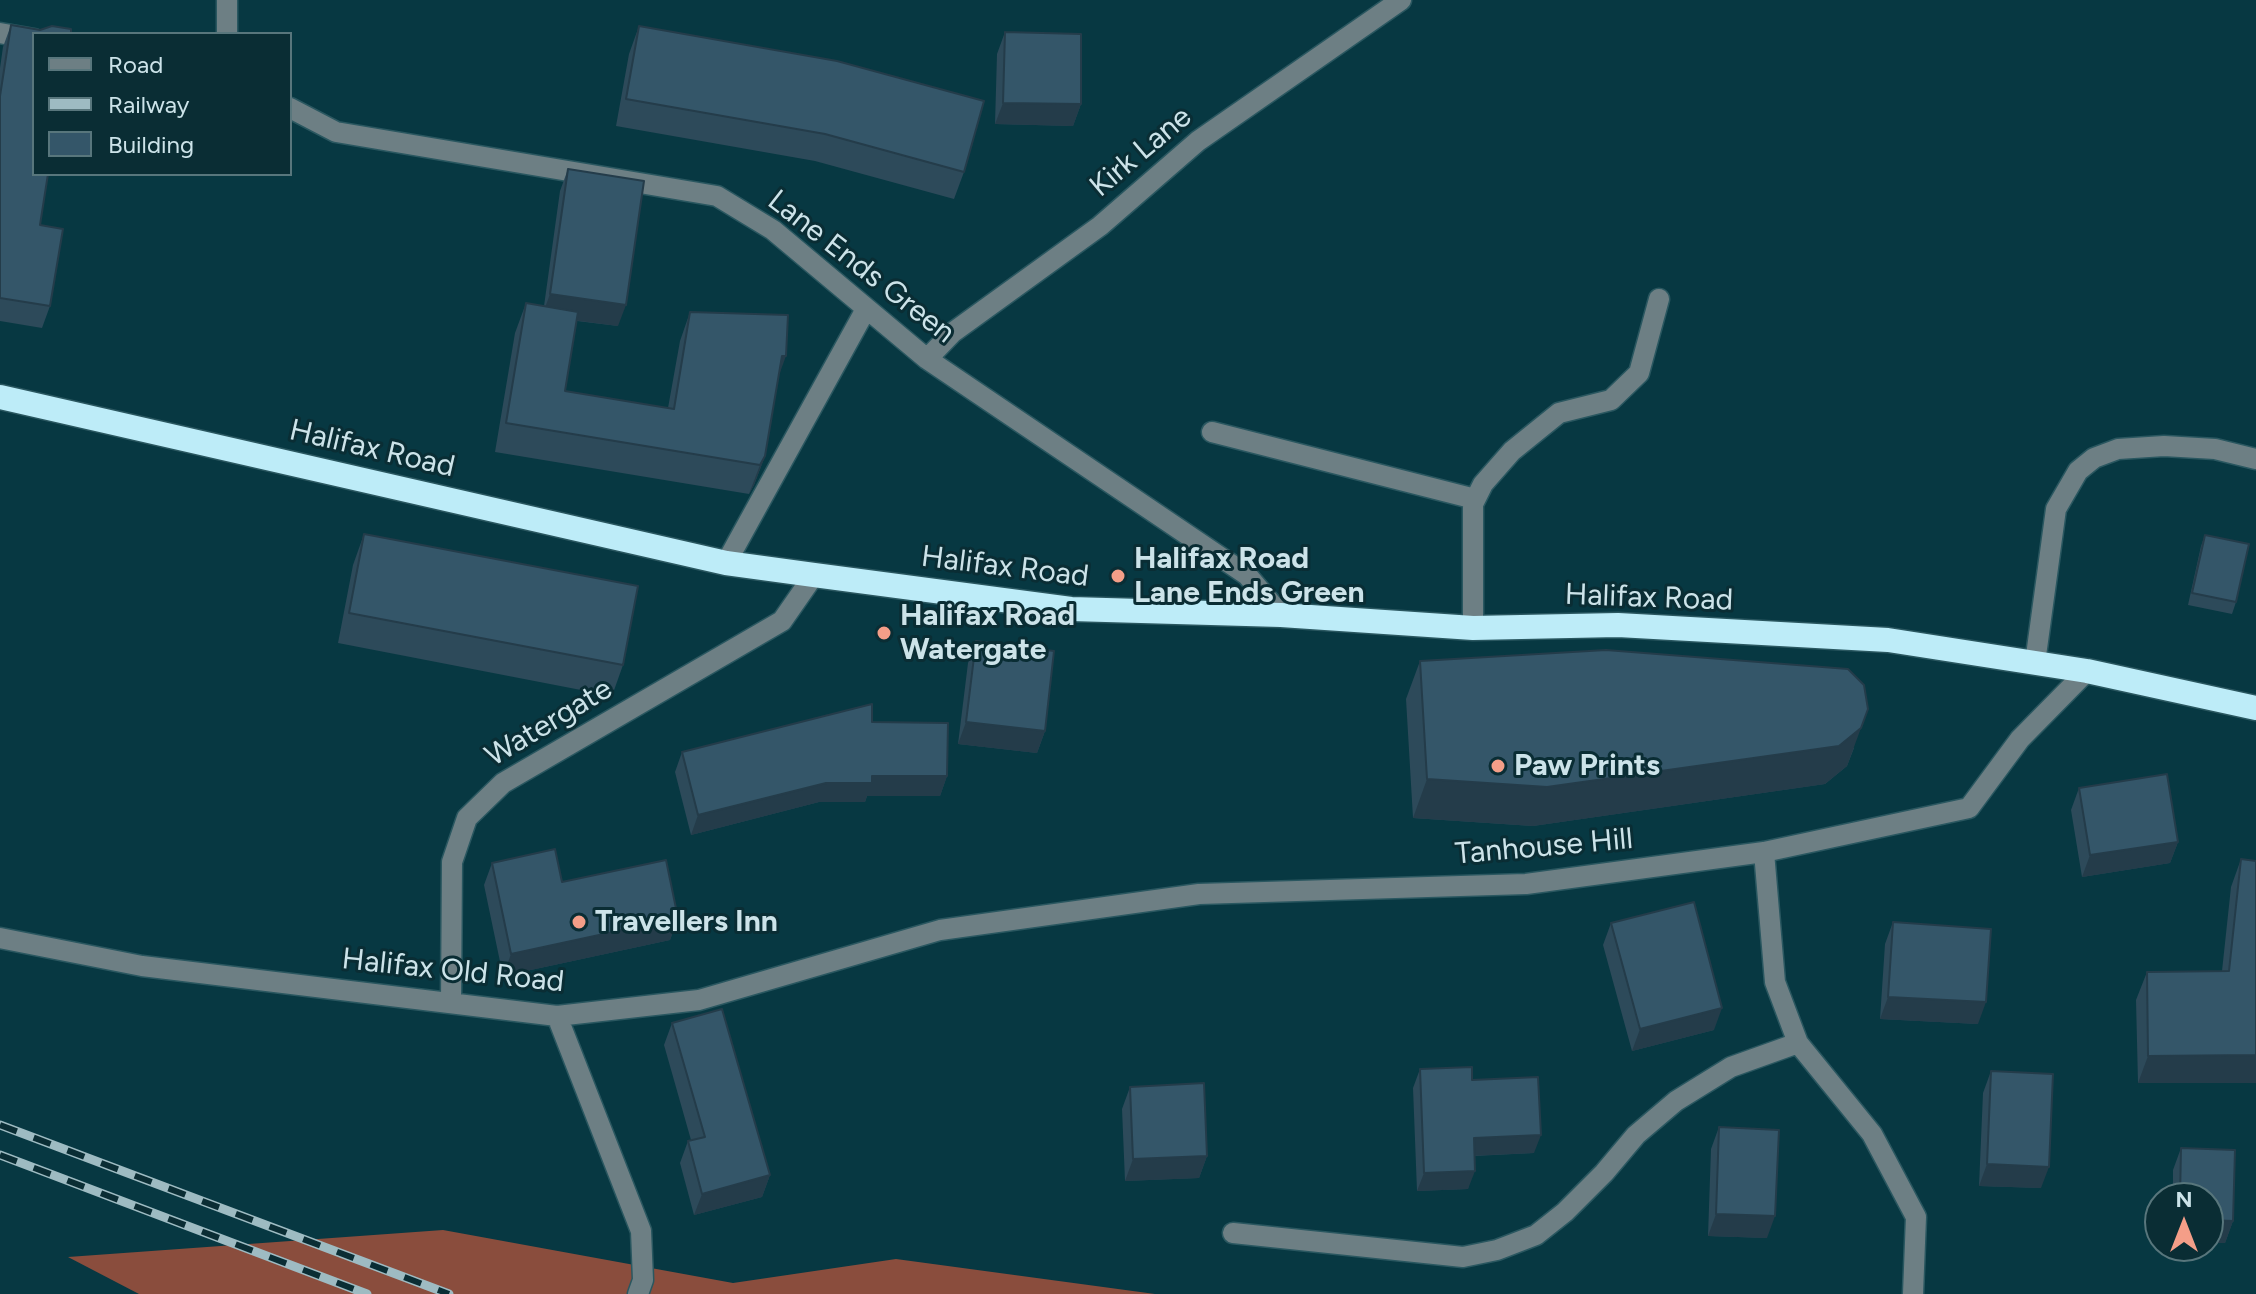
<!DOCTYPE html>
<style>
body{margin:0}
#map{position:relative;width:2256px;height:1294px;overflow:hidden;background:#073842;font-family:Figtree,sans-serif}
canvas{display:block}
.legend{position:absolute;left:32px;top:32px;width:260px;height:144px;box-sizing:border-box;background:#0a2d34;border:2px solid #58767c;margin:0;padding:10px 14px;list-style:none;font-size:24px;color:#cce3e9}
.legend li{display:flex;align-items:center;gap:16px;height:40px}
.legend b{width:40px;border:2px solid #58767c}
.north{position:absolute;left:2144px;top:1182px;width:80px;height:80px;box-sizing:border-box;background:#0a2d34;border:2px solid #58767c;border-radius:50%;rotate:0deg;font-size:22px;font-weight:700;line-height:32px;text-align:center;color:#cce3e9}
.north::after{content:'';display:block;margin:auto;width:28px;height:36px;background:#f49e88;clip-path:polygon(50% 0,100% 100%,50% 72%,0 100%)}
</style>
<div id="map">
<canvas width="2256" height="1294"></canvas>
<ul class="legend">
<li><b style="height:10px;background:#6d7f84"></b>Road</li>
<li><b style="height:10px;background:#9ebbc2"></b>Railway</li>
<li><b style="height:22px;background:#345669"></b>Building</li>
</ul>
<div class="north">N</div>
</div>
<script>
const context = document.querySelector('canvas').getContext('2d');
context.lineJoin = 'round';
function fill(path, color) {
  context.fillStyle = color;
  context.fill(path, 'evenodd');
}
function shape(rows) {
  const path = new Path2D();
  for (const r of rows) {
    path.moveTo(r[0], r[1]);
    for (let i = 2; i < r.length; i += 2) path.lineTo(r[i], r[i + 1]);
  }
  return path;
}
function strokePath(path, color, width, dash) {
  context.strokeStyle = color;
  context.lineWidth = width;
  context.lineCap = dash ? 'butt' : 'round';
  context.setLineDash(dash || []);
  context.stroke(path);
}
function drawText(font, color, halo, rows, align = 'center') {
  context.font = font + ' Figtree,sans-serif';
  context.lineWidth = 6;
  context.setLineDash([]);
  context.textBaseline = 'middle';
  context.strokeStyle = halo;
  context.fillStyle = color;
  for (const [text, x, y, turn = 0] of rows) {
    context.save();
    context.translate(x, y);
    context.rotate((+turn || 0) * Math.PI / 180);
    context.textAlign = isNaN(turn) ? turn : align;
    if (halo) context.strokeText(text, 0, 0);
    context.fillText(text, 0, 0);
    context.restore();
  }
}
const forest = shape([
 [443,1230,733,1283,896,1259,1155,1294,139,1294,68,1257]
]);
const minor = shape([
 [0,33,34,39],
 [227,34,227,0],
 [290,108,336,132,717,196,773,230,927,359,1247,575,1281,615],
 [927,359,952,333,1100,226,1198,141,1401,0],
 [1212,432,1475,499],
 [726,563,866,309],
 [1473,628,1473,504,1483,484,1512,451,1559,413,1611,400,1639,373,1659,299],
 [2035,663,2056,509,2078,471,2094,458,2118,449,2164,446,2215,449,2256,459],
 [1764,852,1775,982,1798,1043,1872,1134,1916,1217,1913,1294],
 [0,938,142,966,557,1016,699,1000,940,930,1199,894,1526,884,1764,852,1969,808,2020,739,2087,671],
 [451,1003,452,862,467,818,503,783,782,621,814,575],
 [557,1016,641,1231,643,1280,638,1294],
 [1233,1233,1463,1257,1497,1250,1536,1235,1565,1212,1604,1173,1636,1135,1676,1101,1731,1067,1798,1043]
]);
const highway = shape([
 [0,397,726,563,814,575,1071,609,1281,615,1473,628,1618,625,1888,640,2087,671,2256,708]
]);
const rail = shape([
 [0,1125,449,1294],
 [0,1155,367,1294]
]);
const wall = shape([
 [11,25,40,225,50,306,42,328,0,321,0,68,3,47],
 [639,26,964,172,954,199,815,161,616,126,629,54],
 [1005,32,1081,104,1073,126,995,124,997,54],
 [568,169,618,326,577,321,565,391,668,408,680,341,690,312,778,378,765,456,754,485,749,494,495,452,515,333,526,303,544,306,560,191],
 [364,534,623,665,612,696,338,643,353,565],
 [2205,535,2236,602,2232,614,2188,605,2201,546],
 [976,641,1045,731,1037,753,958,744,968,663],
 [1420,661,1854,748,1847,766,1825,784,1533,826,1413,818,1406,699],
 [872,722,947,776,940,796,867,796,865,802,819,802,691,835,675,772,682,752],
 [2079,788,2178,842,2170,863,2082,877,2071,810],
 [2241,859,2256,861,2256,1083,2138,1083,2136,1000,2147,972,2222,971,2231,887],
 [492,863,562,882,678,918,670,940,503,976,484,885],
 [1893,922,1978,1024,1880,1019,1885,944],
 [1611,923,1714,1030,1632,1051,1603,945],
 [672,1023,770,1175,762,1197,694,1215,680,1163,688,1141,691,1140,664,1045],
 [1420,1069,1472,1080,1534,1153,1474,1156,1468,1189,1417,1191,1413,1088],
 [1991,1071,2041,1188,1979,1186,1983,1093],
 [1130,1087,1207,1156,1199,1178,1125,1181,1122,1109],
 [1719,1127,1767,1238,1708,1236,1711,1149],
 [2181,1148,2235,1150,2233,1221,2225,1243,2208,1243,2208,1198,2173,1198,2173,1170]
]);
const shadedWall = shape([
 [1003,103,1081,104,1073,126,995,124],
 [550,294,626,305,618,326,542,316],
 [782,356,786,356,775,386],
 [765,456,754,485,749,494,760,465],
 [1868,709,1847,766,1825,784,1533,826,1413,818,1427,779],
 [966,722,1045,731,1037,753,958,744],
 [872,776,947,776,940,796,867,796,865,802,819,802,691,835,698,815,826,783],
 [2178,842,2170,863,2082,877,2090,855],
 [678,918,670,940,503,976,511,954],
 [1888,997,1986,1002,1978,1024,1880,1019],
 [1722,1008,1714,1030,1632,1051,1640,1029],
 [2256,1055,2256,1083,2138,1083,2148,1056],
 [1541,1135,1534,1153,1467,1156,1474,1138],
 [1207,1156,1199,1178,1125,1181,1133,1159],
 [1987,1164,2049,1167,2041,1188,1979,1186],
 [1475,1171,1468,1189,1417,1191,1424,1173],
 [770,1175,762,1197,694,1215,702,1194],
 [1716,1214,1775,1216,1767,1238,1708,1236],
 [2208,1220,2233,1221,2225,1243,2208,1243]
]);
const building = shape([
 [11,25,40,30,52,26,71,29,71,34,34,34,34,174,48,174,40,225,63,229,50,306,0,298,0,96,11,25],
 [639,26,837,61,984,101,964,172,825,134,626,99,639,26],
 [1005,32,1081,34,1081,104,1003,103,1005,32],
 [568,169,644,181,626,305,550,294,568,169],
 [526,303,578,312,565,391,674,409,690,312,788,315,786,356,782,356,765,456,760,465,506,423,526,303],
 [364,534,638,586,623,665,349,613,364,534],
 [2205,535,2249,544,2236,602,2192,593,2205,535],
 [976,641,1054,651,1045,731,966,722,976,641],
 [1606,650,1848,669,1864,685,1868,709,1861,728,1839,746,1547,787,1427,779,1420,661,1606,650],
 [872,704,872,722,948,723,947,776,872,776,872,783,826,783,698,815,682,752,872,704],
 [2167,774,2178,842,2090,855,2079,788,2167,774],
 [555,849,562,882,666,860,678,918,511,954,492,863,555,849],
 [2241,859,2256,861,2256,1055,2148,1056,2147,972,2229,971,2241,859],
 [1694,902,1722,1008,1640,1029,1611,923,1694,902],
 [1893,922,1991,929,1986,1002,1888,997,1893,922],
 [722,1009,770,1175,702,1194,688,1141,705,1137,672,1023,722,1009],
 [1472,1067,1472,1080,1538,1077,1541,1135,1474,1138,1475,1171,1424,1173,1420,1069,1472,1067],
 [1991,1071,2053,1074,2049,1167,1987,1164,1991,1071],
 [1204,1083,1207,1156,1133,1159,1130,1087,1204,1083],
 [1719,1127,1779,1130,1775,1216,1716,1214,1719,1127],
 [2181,1148,2235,1150,2233,1221,2208,1220,2208,1198,2180,1198,2181,1148]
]);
const markers = [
 [1118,576,8,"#f49e88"],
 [884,633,8,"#f49e88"],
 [1498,766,8,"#f49e88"],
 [579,922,8,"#f49e88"]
];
const streetNames = [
 ["Kirk Lane",1141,152,-40],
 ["Lane Ends Green",861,267,38],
 ["Halifax Road",372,449,13],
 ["Halifax Road",1005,567,7],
 ["Halifax Road",1649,598,2],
 ["Watergate",549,723,-31],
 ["Tanhouse Hill",1544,847,-5],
 ["Halifax Old Road",453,971,6]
];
const poiNames = [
 ["Halifax Road",1134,559],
 ["Lane Ends Green",1134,593],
 ["Halifax Road",900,616],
 ["Watergate",900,650],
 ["Paw Prints",1514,766],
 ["Travellers Inn",595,922]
];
fill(forest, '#8a4d3d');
strokePath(minor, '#2a5760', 23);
strokePath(highway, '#2a5760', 27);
strokePath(minor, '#6d7f84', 20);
strokePath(highway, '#bdecf8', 24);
strokePath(rail, '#9ebbc2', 9);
strokePath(rail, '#0a2d34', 6, [18]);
fill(wall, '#2d4a5a');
fill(shadedWall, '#243c4a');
fill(building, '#345669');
strokePath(building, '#243c4a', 2);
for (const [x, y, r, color] of markers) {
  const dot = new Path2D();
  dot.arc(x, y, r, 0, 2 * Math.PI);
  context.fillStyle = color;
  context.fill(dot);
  strokePath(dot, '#0a2d34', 3);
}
drawText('30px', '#cce3e9', '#0a2d34', streetNames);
drawText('bold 30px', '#cce3e9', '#0a2d34', poiNames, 'left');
</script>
